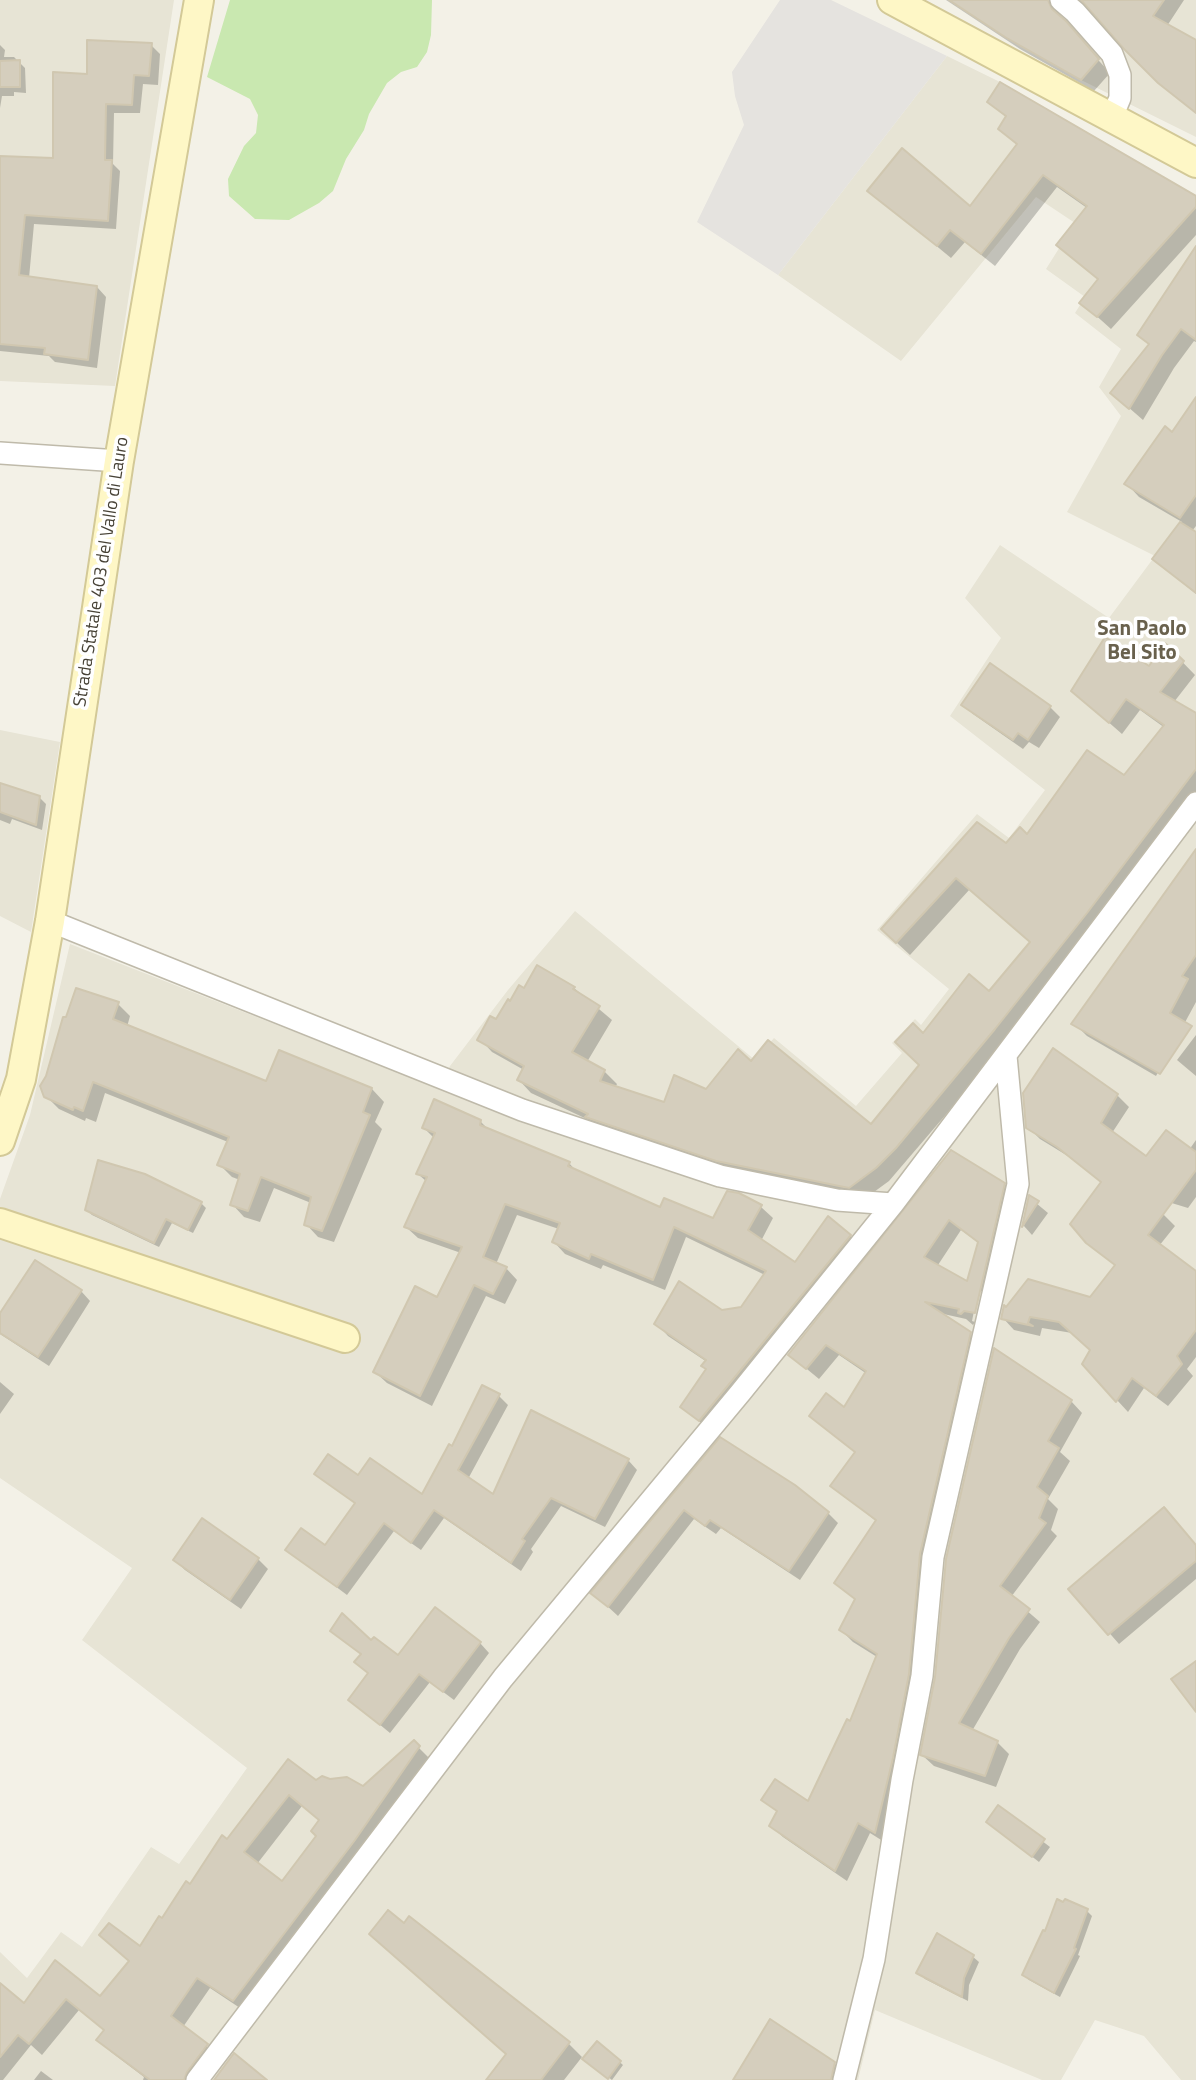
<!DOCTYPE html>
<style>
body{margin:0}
canvas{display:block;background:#f3f1e7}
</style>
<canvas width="1196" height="2080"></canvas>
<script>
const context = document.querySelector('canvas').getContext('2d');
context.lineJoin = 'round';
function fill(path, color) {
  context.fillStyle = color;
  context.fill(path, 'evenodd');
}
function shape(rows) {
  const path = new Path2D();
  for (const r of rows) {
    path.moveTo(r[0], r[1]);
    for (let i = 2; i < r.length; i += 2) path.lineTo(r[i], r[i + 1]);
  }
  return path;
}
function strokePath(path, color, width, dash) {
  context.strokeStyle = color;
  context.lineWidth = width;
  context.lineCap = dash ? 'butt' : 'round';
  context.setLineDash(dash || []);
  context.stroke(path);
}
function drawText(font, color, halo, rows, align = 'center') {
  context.font = font + ' "Titillium Web",sans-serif';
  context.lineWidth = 7;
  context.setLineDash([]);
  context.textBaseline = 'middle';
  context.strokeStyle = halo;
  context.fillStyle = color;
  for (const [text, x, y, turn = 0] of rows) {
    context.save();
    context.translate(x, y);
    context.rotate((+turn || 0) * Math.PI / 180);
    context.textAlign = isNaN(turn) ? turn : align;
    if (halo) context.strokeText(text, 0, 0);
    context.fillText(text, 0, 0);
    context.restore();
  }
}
const residential = shape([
 [0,0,174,0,115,386,0,381],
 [949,0,1196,0,1196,137,1081,80,1005,37],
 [947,56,1000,82,1196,196,1196,2080,1181,2080,1144,2036,1095,2020,1061,2080,1042,2080,875,2010,858,2080,0,2080,0,1952,27,1978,61,1932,82,1947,151,1847,179,1864,247,1768,82,1640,132,1568,0,1478,0,1199,30,1115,70,944,438,1088,450,1066,508,990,575,911,755,1060,774,1038,856,1106,902,1053,892,1043,915,1019,921,1025,949,989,877,930,977,814,1009,838,1045,790,950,716,1001,638,965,598,1000,545,1109,618,1155,556,1067,512,1121,416,1099,387,1121,349,1075,313,1085,297,1046,269,1075,223,1036,197,901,361,778,275],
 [0,730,60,742,31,932,0,916]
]);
const green = shape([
 [230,0,432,0,431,35,427,52,417,67,401,72,387,83,369,114,364,130,346,159,333,191,319,203,289,220,255,219,229,196,228,179,244,146,256,133,258,115,250,99,207,77]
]);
const parking = shape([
 [780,0,831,0,947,56,778,275,697,222,744,125,735,96,732,72]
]);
const shadow = shape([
 [946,0,1073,0,1064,3,1060,18,1110,73,1094,91,1020,49],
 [1079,0,1184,0,1167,26,1196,41,1196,113,1173,95],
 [0,45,5,50,4,57,14,57,25,68,26,93,14,92,14,96,2,96,0,108],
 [151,45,160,54,158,85,143,84,140,113,114,113,113,164,120,171,116,229,34,224,29,278,97,287,106,297,97,368,55,362,49,356,0,351,0,157,54,159,89,75],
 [989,102,1196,198,1196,235,1111,329,1082,303,1099,280,1058,245,1087,208,1057,187,995,266,965,242,951,258,870,191,971,209,1018,146,1000,129,1007,118],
 [1196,249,1196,342,1194,341,1174,368,1143,420,1112,393,1150,346,1139,335],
 [1196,400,1196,526,1192,531,1196,534,1196,594,1154,559,1182,522,1139,497,1127,484,1173,435],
 [1166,645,1195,675,1174,702,1195,715,1196,713,1196,798,1008,1042,889,1181,863,1200,752,1178,600,1130,591,1121,531,1093,519,1080,524,1070,492,1052,480,1039,525,990,537,968,574,988,612,1020,587,1062,604,1071,617,1084,615,1088,665,1105,706,1091,751,1064,871,1126,921,1065,923,1035,989,994,1032,943,970,889,910,955,896,942,977,824,1006,846,1027,836,1124,778,1165,728,1140,710,1122,734,1073,691,1150,668],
 [990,665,1050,707,1060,717,1039,748,1029,742,1023,749,973,714,963,704],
 [0,785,39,797,46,804,42,830,12,819,10,824,0,820],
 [1196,852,1196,1002,1156,1076,1087,1036,1074,1023],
 [118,1004,130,1016,127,1027,267,1084,280,1053,372,1089,384,1102,375,1122,382,1129,334,1242,318,1237,306,1224,311,1203,274,1188,260,1222,244,1217,232,1204,240,1180,232,1177,219,1164,228,1142,105,1093,96,1122,86,1118,85,1121,59,1109,46,1096],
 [1196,1035,1196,1076,1177,1060],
 [1117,1095,1129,1107,1112,1133,1147,1159,1189,1150,1196,1140,1196,1197,1188,1208,1129,1190,1163,1214,1175,1226,1159,1246,1196,1273,1196,1357,1187,1369,1193,1376,1168,1406,1144,1388,1128,1412,1084,1364,1092,1351,1072,1333,1042,1328,1040,1336,1014,1330,1003,1318,1091,1299,1116,1266,1087,1241,1103,1183,1071,1158,1040,1139,1028,1127],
 [480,1121,490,1131,569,1163,577,1172,661,1209,714,1220,738,1195,761,1207,773,1218,761,1241,795,1265,850,1236,862,1248,711,1431,682,1407,708,1370,707,1362,668,1336,657,1324,742,1308,765,1275,686,1237,665,1290,603,1265,601,1269,565,1254,554,1242,559,1229,517,1215,496,1264,506,1268,517,1280,505,1304,486,1296,432,1406,387,1383,375,1372,438,1300,461,1253,418,1238,406,1227,427,1182,418,1174,435,1139,424,1128],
 [951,1152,1003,1183,1015,1194,986,1324,976,1321,973,1325,966,1319,939,1313,970,1334,981,1345,886,1843,870,1833,847,1881,783,1837,771,1826,778,1813,764,1800,808,1804,851,1724,877,1657,853,1642,841,1630,857,1601,837,1583,877,1522,832,1485,856,1453,812,1416,845,1409,867,1374,839,1355,819,1379,790,1355],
 [961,1230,979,1243,968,1283,938,1265],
 [978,1291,982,1291,975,1322,972,1321],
 [1030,1198,1048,1213,1032,1235,1024,1226],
 [201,1203,206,1208,193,1233,172,1223,159,1247,92,1215,87,1210],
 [81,1291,90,1301,49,1366,0,1334,0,1317],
 [0,1382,14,1394,0,1414],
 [499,1396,508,1405,468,1479,493,1497,628,1460,637,1470,605,1527,561,1506,531,1549,533,1552,521,1571,444,1518,421,1550,394,1531,347,1595,287,1550,325,1548,356,1504,316,1473,358,1478,422,1497,453,1448],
 [1071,1401,1082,1413,1060,1452,1070,1461,1048,1499,1058,1509,1051,1530,1057,1536,1011,1597,1040,1622,1020,1649,972,1731,997,1742,1009,1754,996,1787,934,1766,922,1755,937,1678,948,1559],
 [721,1440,828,1513,838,1523,800,1580,721,1528,716,1534,694,1519,618,1616,593,1593],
 [1196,1545,1196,1579,1119,1644,1071,1589],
 [258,1559,268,1569,241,1609,185,1570,175,1560],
 [332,1630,372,1642,399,1658,480,1643,489,1653,454,1700,430,1682,390,1733,350,1700,370,1674,357,1662,362,1655],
 [414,1743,431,1760,246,2012,210,1988,183,2027,219,2057,202,2080,143,2080,144,2077,111,2052,98,2040,105,2031,79,2010,42,2055,31,2045,3,2080,0,2080,0,1999,24,2005,56,1962,100,1999,227,1842,289,1762,316,1782,364,1788],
 [302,1806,321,1821,318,1836,283,1883,257,1864],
 [998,1807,1050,1847,1039,1862,988,1822],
 [1087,1911,1092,1916,1078,1955,1080,1956,1060,1997,1029,1980,1024,1975,1046,1934],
 [409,1919,569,2044,582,2057,564,2080,488,2080,508,2055,371,1934,404,1925],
 [972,1956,979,1962,969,1985,968,2001,925,1979,918,1972],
 [598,2043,623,2065,612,2080,585,2059],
 [834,2063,843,2073,842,2080,745,2080],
 [41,2071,53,2080,34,2080]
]);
const building = shape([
 [949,0,1048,0,1052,9,1066,21,1099,59,1081,80,1005,37,949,0],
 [1081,0,1164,0,1153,16,1196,40,1196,113,1158,83,1124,49,1081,0],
 [87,40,152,43,149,76,134,75,132,105,106,104,105,160,112,160,108,221,25,215,19,275,97,286,88,360,44,354,45,348,0,344,0,156,53,158,53,72,87,74,87,40],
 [20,60,20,87,0,87,0,61,20,60],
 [1000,82,1196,196,1196,207,1097,317,1079,303,1098,279,1056,245,1087,206,1043,175,981,254,950,230,937,246,867,191,902,148,970,206,1017,144,998,129,1006,116,987,102,1000,82],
 [1196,246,1196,340,1181,329,1162,355,1129,409,1110,393,1149,344,1137,335,1196,246],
 [1196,397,1196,495,1180,518,1124,484,1165,426,1172,432,1196,397],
 [1180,522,1196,532,1196,593,1152,559,1180,522],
 [1105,637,1149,666,1165,643,1184,661,1160,692,1196,713,1196,769,1087,913,995,1029,896,1148,876,1168,849,1188,716,1161,585,1117,588,1114,517,1080,524,1066,477,1040,490,1016,496,1019,508,999,510,1001,519,985,524,988,537,965,575,987,573,989,600,1006,572,1052,605,1070,600,1081,664,1102,674,1075,706,1089,738,1049,751,1061,768,1040,871,1124,919,1065,895,1042,913,1023,923,1033,969,974,989,991,1030,942,956,878,896,943,881,929,977,822,1006,843,1020,827,1027,834,1087,750,1124,775,1164,725,1126,699,1109,723,1071,691,1105,637],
 [990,663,1051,706,1028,740,1018,733,1013,740,961,705,990,663],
 [0,783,40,796,36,825,0,812,0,783],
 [1196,849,1196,955,1182,976,1188,979,1170,1013,1192,1026,1160,1074,1071,1024,1196,849],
 [76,988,119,1002,113,1019,266,1081,279,1050,372,1088,363,1112,370,1115,322,1231,304,1225,311,1197,261,1177,248,1211,230,1205,240,1174,217,1165,229,1137,93,1082,83,1111,74,1107,73,1110,44,1097,40,1086,46,1076,63,1017,66,1017,76,988],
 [1053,1048,1118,1094,1101,1123,1146,1156,1166,1130,1196,1152,1196,1170,1148,1235,1196,1271,1196,1330,1177,1356,1182,1364,1156,1396,1132,1378,1116,1402,1082,1364,1090,1350,1059,1322,1030,1317,1028,1323,1033,1326,1001,1319,1004,1305,1006,1307,1028,1279,1090,1297,1115,1265,1086,1243,1070,1224,1101,1182,1057,1147,1026,1128,1023,1093,1053,1048],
 [434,1099,481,1120,480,1125,570,1162,568,1166,660,1207,664,1198,713,1218,727,1191,739,1193,762,1205,748,1230,795,1262,828,1216,851,1235,699,1421,680,1407,706,1369,701,1366,706,1360,654,1324,679,1281,722,1310,741,1307,766,1271,674,1227,653,1280,591,1254,589,1259,552,1242,560,1223,505,1204,483,1257,507,1267,493,1294,474,1285,420,1396,373,1372,415,1286,437,1297,462,1247,404,1227,427,1177,416,1174,435,1133,422,1128,434,1099],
 [951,1150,1005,1183,975,1313,964,1311,961,1314,958,1313,959,1309,925,1302,971,1332,920,1554,909,1674,893,1758,875,1833,858,1823,835,1871,769,1826,777,1811,761,1800,775,1779,808,1801,847,1719,850,1721,877,1654,839,1630,855,1599,834,1583,876,1520,830,1486,855,1452,809,1416,826,1393,844,1407,866,1371,826,1345,806,1369,788,1355,951,1150],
 [949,1220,978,1242,967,1281,924,1257,949,1220],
 [98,1160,145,1174,202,1202,188,1230,166,1219,154,1243,85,1210,98,1160],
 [1029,1195,1039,1201,1022,1227,1029,1195],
 [35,1260,82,1290,38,1357,0,1333,0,1313,35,1260],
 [994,1348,1072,1400,1048,1441,1059,1448,1037,1487,1048,1496,1039,1518,1046,1523,1000,1586,1030,1609,1009,1638,959,1723,998,1741,985,1776,920,1755,935,1677,946,1559,994,1348],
 [482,1385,500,1394,458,1470,493,1494,531,1410,629,1459,595,1519,551,1498,522,1539,525,1541,511,1563,434,1510,411,1543,384,1523,337,1587,285,1550,301,1528,325,1545,355,1503,314,1474,328,1454,358,1475,370,1458,422,1494,449,1444,452,1446,482,1385],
 [720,1437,795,1485,829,1512,789,1571,710,1520,705,1526,684,1510,608,1607,590,1593,720,1437],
 [1164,1507,1196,1545,1196,1561,1108,1635,1068,1589,1164,1507],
 [202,1518,259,1558,230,1600,173,1560,202,1518],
 [435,1607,481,1642,443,1692,419,1674,380,1725,348,1700,368,1673,354,1662,361,1654,330,1631,342,1613,371,1640,374,1637,398,1655,435,1607],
 [1196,1661,1196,1712,1171,1679,1196,1661],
 [414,1740,420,1746,355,1840,233,2001,197,1978,171,2016,208,2044,187,2072,184,2080,150,2080,96,2040,104,2030,66,1999,29,2044,18,2035,0,2057,0,1983,24,2003,55,1960,100,1996,129,1961,99,1935,109,1923,140,1946,159,1916,162,1918,186,1881,190,1884,222,1835,227,1839,288,1759,316,1780,322,1776,330,1779,347,1777,363,1786,414,1740],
 [289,1795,319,1820,311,1831,316,1836,282,1881,244,1852,289,1795],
 [998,1805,1045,1839,1032,1857,986,1822,998,1805],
 [1057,1899,1063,1902,1065,1899,1088,1909,1074,1948,1076,1949,1054,1993,1022,1975,1043,1930,1045,1931,1057,1899],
 [388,1910,404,1923,409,1916,570,2042,541,2080,486,2080,506,2054,369,1934,388,1910],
 [937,1933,974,1955,964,1978,962,1997,916,1973,937,1933],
 [770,2019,835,2062,831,2080,733,2080,770,2019],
 [597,2041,621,2061,608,2079,582,2059,597,2041],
 [234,2053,267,2080,214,2080,234,2053]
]);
const street = shape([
 [1061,0,1075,12,1112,54,1120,75,1120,98,1112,117],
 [0,453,119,461],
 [50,921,522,1110,720,1176,837,1200,893,1204],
 [197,2080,503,1678,741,1392,893,1204,1196,803],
 [844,2080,874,1959,902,1780,922,1676,933,1557,1018,1184,1006,1056]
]);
const secondary = shape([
 [892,0,1196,163],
 [0,1141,21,1079,50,921,119,461,199,0],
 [0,1223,345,1338]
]);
const streetNames = [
 ["Strada Statale 403 del Vallo di Lauro",102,572,-81]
];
const quarterNames = [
 ["San Paolo",1142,630],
 ["Bel Sito",1142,654]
];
fill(residential, '#e7e4d5');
fill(green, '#c9e8b0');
fill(parking, '#e5e3df');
fill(shadow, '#0003');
fill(building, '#d5cebd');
strokePath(building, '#d0c7b0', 2);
strokePath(street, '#bfbaaa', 24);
strokePath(secondary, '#d3c997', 32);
strokePath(street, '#fff', 21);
strokePath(secondary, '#fef7c6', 28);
drawText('18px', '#474236', '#fff', streetNames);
drawText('bold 21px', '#69614d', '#fff', quarterNames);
</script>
